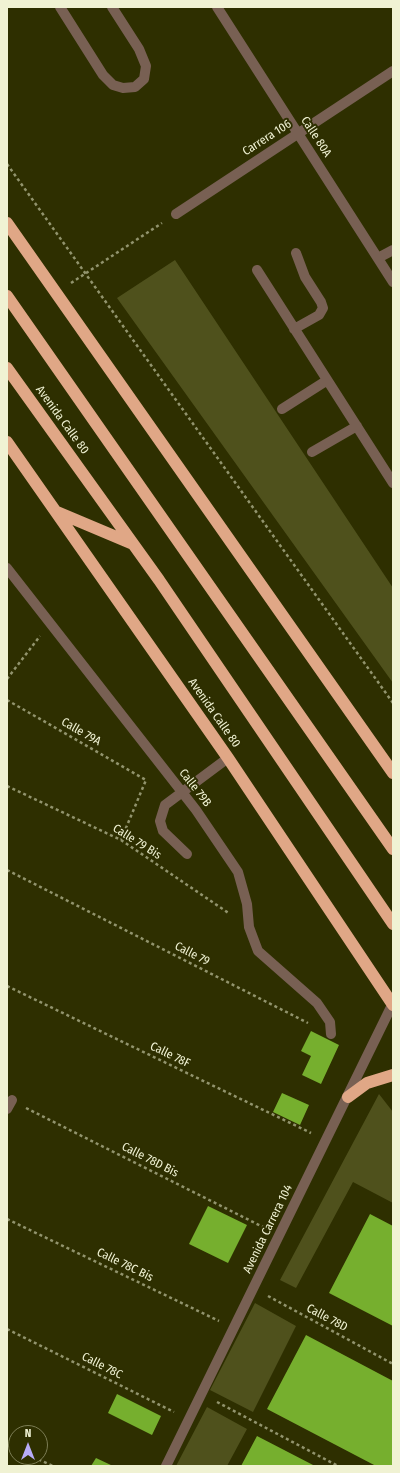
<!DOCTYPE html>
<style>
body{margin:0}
#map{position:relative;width:400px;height:1473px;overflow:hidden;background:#2e2f00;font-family:"Fira Sans Condensed",sans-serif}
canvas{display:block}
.frame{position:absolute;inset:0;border:8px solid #f0f2d3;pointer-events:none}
.north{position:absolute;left:8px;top:1425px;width:40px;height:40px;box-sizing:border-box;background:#2e2f00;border:1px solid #7c7d54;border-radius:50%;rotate:0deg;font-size:11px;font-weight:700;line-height:16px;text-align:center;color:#f0f2d3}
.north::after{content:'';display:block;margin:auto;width:14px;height:18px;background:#b7abf8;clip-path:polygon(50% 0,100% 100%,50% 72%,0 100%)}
</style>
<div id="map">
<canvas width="400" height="1473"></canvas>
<div class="frame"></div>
<div class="north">N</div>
</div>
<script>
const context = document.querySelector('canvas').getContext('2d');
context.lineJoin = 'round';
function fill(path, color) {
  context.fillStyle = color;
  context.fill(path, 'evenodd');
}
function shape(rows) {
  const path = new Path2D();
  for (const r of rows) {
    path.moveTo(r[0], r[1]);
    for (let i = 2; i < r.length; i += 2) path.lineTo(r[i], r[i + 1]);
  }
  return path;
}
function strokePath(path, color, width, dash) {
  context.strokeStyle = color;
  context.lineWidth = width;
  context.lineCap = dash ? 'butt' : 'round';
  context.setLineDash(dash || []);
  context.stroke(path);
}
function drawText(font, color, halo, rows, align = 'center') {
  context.font = font + ' "Fira Sans Condensed",sans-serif';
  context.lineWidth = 4;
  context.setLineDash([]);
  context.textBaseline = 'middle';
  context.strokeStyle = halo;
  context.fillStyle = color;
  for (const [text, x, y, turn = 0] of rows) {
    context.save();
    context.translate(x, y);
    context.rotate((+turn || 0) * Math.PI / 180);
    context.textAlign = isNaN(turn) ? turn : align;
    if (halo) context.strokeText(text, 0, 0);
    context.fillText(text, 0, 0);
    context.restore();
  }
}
const green = shape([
 [175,260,393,588,393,683,117,298],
 [379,1094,393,1112,393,1203,353,1182,296,1288,280,1280],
 [255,1303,296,1326,253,1412,210,1390],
 [207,1407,247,1429,227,1466,176,1466]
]);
const building = shape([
 [311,1031,339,1045,321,1084,302,1075,311,1056,301,1051],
 [282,1093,309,1105,300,1125,273,1112],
 [208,1206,247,1225,228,1263,189,1244],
 [370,1214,393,1226,393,1326,329,1293],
 [306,1335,393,1381,393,1466,376,1466,267,1409],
 [117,1394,161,1416,152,1435,108,1413],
 [257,1436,315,1466,241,1466],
 [96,1458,113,1466,91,1466]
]);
const path = shape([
 [7,164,393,703],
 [71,283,162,223],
 [7,679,40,636],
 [7,700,146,780,121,840],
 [7,786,121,840,230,914],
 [7,870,308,1023],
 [7,986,311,1133],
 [26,1108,265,1228],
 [7,1219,219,1321],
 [268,1296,393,1364],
 [7,1329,174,1412],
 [217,1402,338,1466],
 [7,1445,16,1449],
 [33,1457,53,1466]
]);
const minor = shape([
 [60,7,103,75,113,85,123,88,135,87,144,79,146,66,139,49,112,7],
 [217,7,393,282],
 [176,214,393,71],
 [378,258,393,250],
 [257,270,393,483],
 [294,329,319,315,323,308,321,302,305,277,296,253],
 [282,409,326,381],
 [312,452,357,426],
 [7,568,196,810,238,872,247,904,249,927,258,951,317,1003,330,1022,331,1034],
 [187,854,163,831,160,821,165,805,228,758],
 [7,1109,12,1100],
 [166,1466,393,1003]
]);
const highway = shape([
 [7,223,393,773],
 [7,296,393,849],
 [7,368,159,580,393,924],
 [7,442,228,758,393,1005],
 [57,512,133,544],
 [348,1097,367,1083,393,1075]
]);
const streetNames = [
 ["Calle 80A",316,137,57],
 ["Carrera 106",267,138,-33],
 ["Avenida Calle 80",62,420,54],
 ["Avenida Calle 80",214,713,55],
 ["Calle 79A",81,732,30],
 ["Calle 79B",195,788,52],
 ["Calle 79 Bis",137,842,32],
 ["Calle 79",192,954,27],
 ["Calle 78F",170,1055,26],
 ["Calle 78D Bis",150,1160,27],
 ["Avenida Carrera 104",268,1229,-64],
 ["Calle 78C Bis",125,1265,26],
 ["Calle 78D",327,1318,28],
 ["Calle 78C",102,1366,27]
];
fill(green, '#4f511c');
fill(building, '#76af2e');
strokePath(path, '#92946d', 2.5, [3, 3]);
strokePath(minor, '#786053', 10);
strokePath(highway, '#e0a786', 12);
drawText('12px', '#f0f2d3', '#2e2f00', streetNames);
</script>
